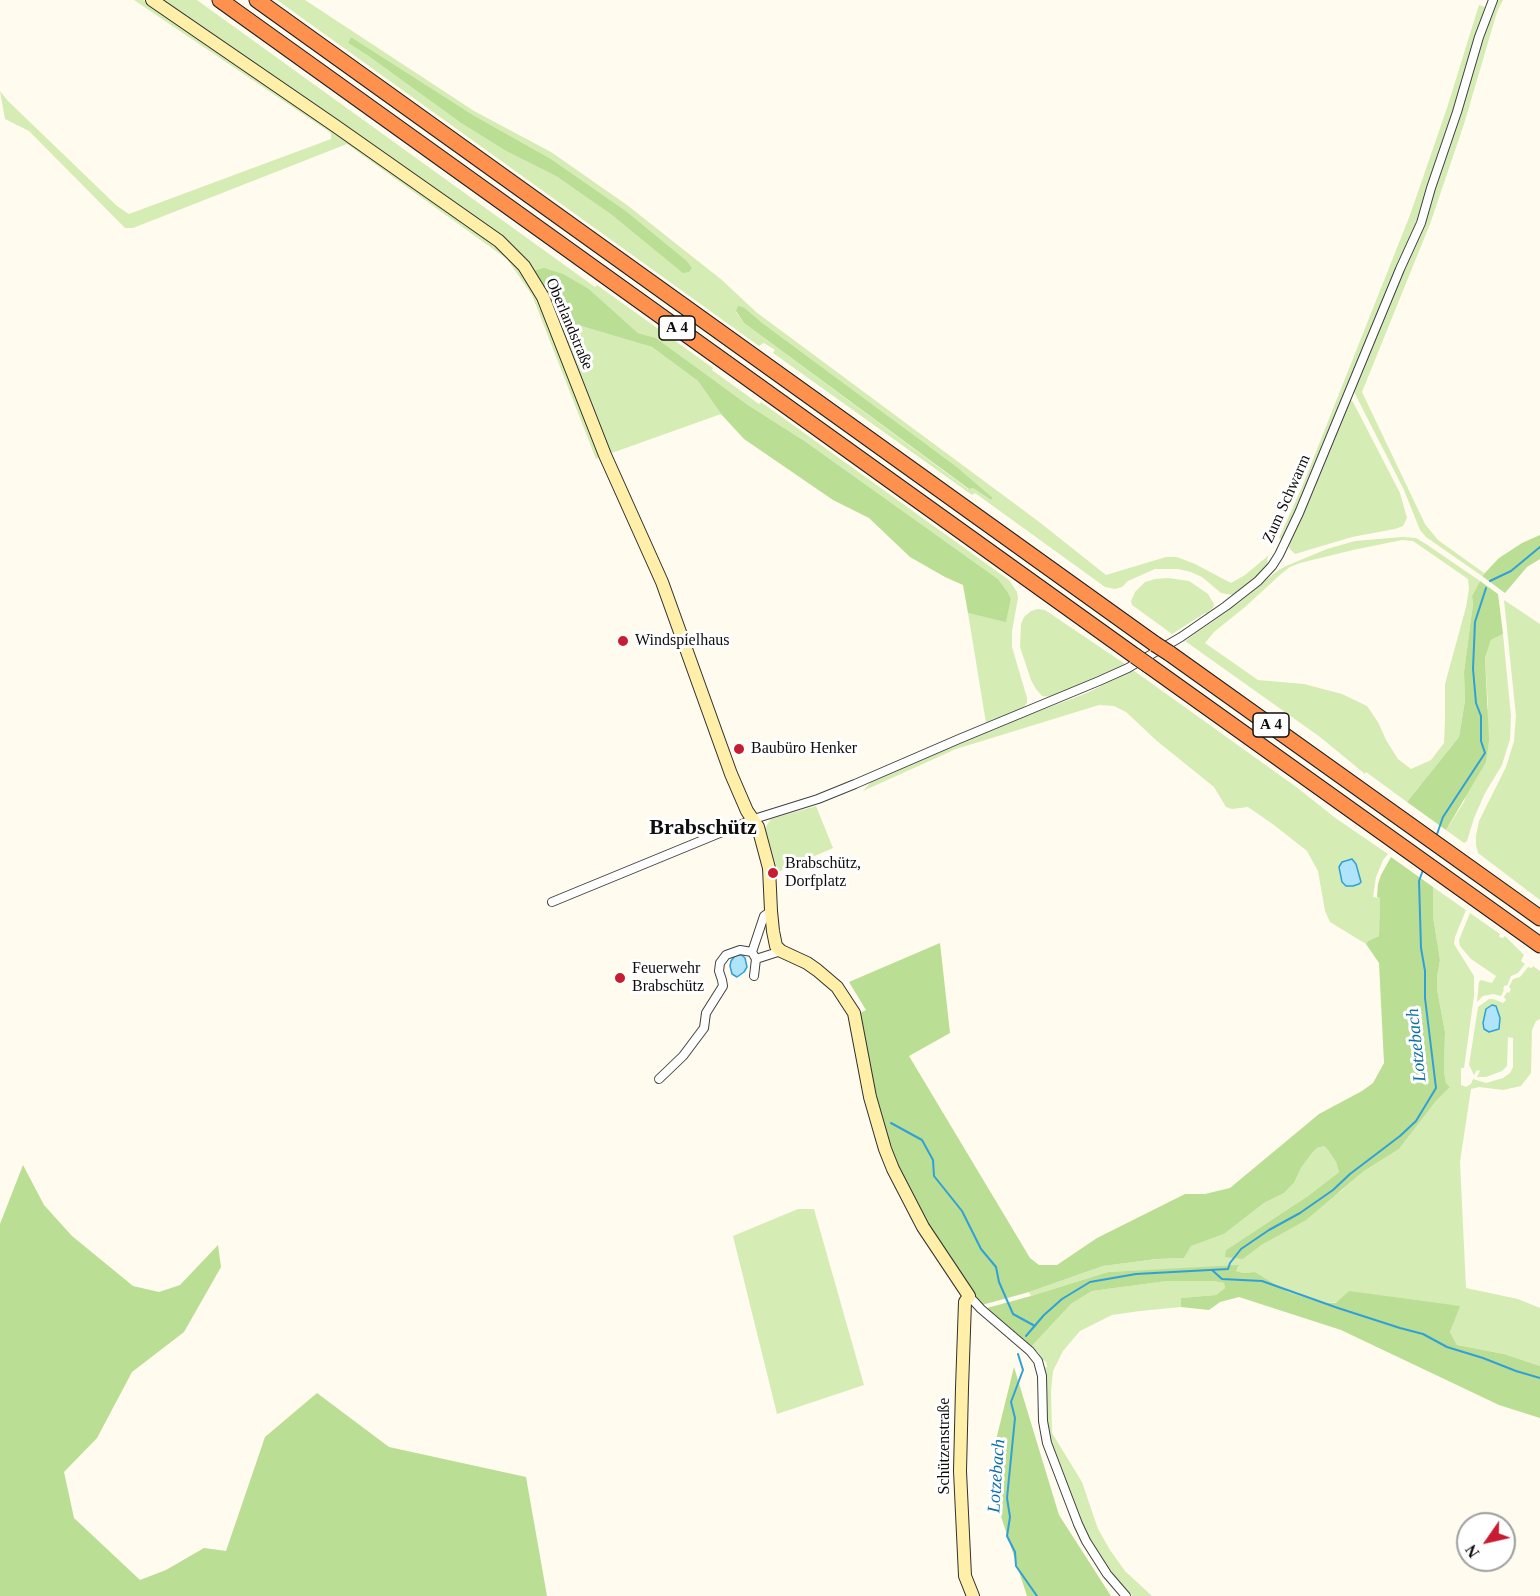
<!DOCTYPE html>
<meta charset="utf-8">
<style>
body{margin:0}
#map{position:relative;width:1540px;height:1596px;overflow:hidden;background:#fffbee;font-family:"Times New Roman",serif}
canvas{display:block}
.north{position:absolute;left:1456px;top:1512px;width:60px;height:60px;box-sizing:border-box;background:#fff;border:2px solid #9f9f9f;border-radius:50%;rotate:236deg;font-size:16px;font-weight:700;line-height:24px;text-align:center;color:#0e0e0e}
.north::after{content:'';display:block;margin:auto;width:21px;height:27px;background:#c71c31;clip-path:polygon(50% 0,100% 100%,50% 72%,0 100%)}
</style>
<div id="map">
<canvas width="1540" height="1596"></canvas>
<div class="north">N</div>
</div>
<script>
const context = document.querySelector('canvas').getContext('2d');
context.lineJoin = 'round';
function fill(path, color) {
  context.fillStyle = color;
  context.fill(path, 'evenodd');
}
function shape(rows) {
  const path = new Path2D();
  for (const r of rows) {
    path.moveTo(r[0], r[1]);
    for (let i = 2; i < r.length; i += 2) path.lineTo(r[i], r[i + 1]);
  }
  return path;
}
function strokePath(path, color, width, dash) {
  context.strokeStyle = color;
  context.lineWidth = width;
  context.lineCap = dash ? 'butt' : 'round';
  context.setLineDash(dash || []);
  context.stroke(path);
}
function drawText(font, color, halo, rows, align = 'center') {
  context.font = font + ' "Times New Roman",serif';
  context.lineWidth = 6;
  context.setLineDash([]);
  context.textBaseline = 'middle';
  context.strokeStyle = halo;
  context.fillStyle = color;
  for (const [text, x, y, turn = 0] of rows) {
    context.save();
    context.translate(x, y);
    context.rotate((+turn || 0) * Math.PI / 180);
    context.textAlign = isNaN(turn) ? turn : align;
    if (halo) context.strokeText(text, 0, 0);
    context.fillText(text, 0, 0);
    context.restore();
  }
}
const green = shape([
 [134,0,143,0,331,127,508,255,532,285,602,456,596,459,532,295,507,259,347,144,133,228,125,228,29,131,5,119,0,91,7,100,117,206,129,214,331,139,331,133,328,131],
 [160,0,197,0,595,287,597,285,713,368,712,370,759,404,761,402,1009,580,1017,592,1018,598,1012,631,1012,647,1027,698,1027,703,1023,708,986,723,968,613,1006,621,1011,599,998,579,806,442,748,405,656,338,638,333,589,289,533,271],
 [277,0,305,0,474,111,551,152,627,205,722,280,756,312,1038,521,1106,575,1166,557,1177,557,1195,564,1231,583,1245,575,1269,555,1267,559,1268,562,1267,566,1255,579,1233,595,1221,593,1202,577,1191,572,1178,569,1155,569,1128,581,1122,587,1115,589,1105,587,975,493,972,495,773,353,775,350,764,343,759,346],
 [351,37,473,115,551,159,626,211,687,261,692,268,556,176,506,151,461,123,367,55,348,43],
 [745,308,761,322,957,467,993,498,991,500,973,488,968,489,744,323,736,312],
 [1495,0,1503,0,1497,12,1464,124,1430,224,1362,392,1425,524,1438,540,1484,573,1482,576,1426,537,1420,530,1404,490,1353,390,1423,225,1482,36],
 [1479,5,1485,7,1453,111,1417,219,1283,540,1279,538,1302,487,1410,215,1447,108],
 [553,312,557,313,571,323,652,347,698,381,721,414,609,454],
 [1349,399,1353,402,1400,493,1407,518,1403,526,1395,529,1352,537,1295,554,1289,548,1290,542],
 [1402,537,1416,538,1426,544,1480,581,1472,596,1473,604,1464,672,1465,701,1459,737,1407,802,1366,772,1365,774,1320,737,1185,641,1240,602,1277,571,1286,566,1327,549,1355,541],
 [1402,540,1413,541,1468,579,1469,589,1466,607,1445,684,1445,719,1444,743,1431,760,1411,769,1398,759,1386,740,1378,722,1367,706,1342,694,1304,684,1258,680,1205,643,1214,632,1245,607,1281,574,1290,567,1300,563,1353,550],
 [1168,578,1189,581,1198,587,1208,594,1214,604,1213,608,1207,613,1205,613,1172,634,1132,605,1131,601,1135,592,1145,582,1155,579],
 [1504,600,1540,624,1540,900,1478,853,1476,845,1476,836,1479,821,1506,767,1514,741,1516,716],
 [1038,609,1045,610,1125,664,1051,697,1042,696,1036,689,1031,680,1020,647,1021,624,1024,617,1031,611],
 [1503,634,1511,716,1510,739,1502,765,1485,793,1474,818,1467,841,1464,843,1446,830,1464,802,1488,707,1485,658,1491,640],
 [1133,670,1299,789,1334,817,1388,854,1383,860,1376,877,1373,897,1380,898,1379,936,1368,941,1366,944,1330,922,1325,911,1318,871,1307,851,1274,825,1248,807,1232,809,1226,807,1214,787,1157,741,1126,712,1114,706,1099,705,956,749,863,791,872,781,955,743,1087,693],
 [816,806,833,848,778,872,765,828,771,819],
 [1433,887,1466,910,1455,937,1454,944,1474,976,1474,996,1464,1068,1461,1068,1461,1085,1466,1087,1471,1084,1473,1079,1486,1083,1503,1078,1510,1073,1513,1067,1513,1038,1508,1037,1507,1066,1502,1071,1486,1077,1477,1077,1480,1071,1477,1070,1474,1075,1469,1065,1478,1007,1489,999,1493,999,1503,1003,1506,1000,1504,997,1507,992,1509,993,1511,989,1509,987,1513,979,1520,977,1528,967,1532,968,1533,966,1540,971,1540,1019,1536,1021,1532,1030,1531,1073,1521,1086,1503,1090,1479,1087,1471,1089,1460,1162,1466,1288,1518,1299,1540,1308,1540,1366,1504,1354,1457,1345,1450,1332,1459,1306,1319,1302,1288,1292,1255,1272,1243,1273,1236,1271,1239,1266,1108,1272,1031,1296,1029,1292,1103,1266,1156,1259,1184,1258,1190,1246,1224,1234,1264,1203,1284,1193,1294,1183,1301,1168,1312,1153,1317,1148,1324,1146,1328,1150,1336,1162,1339,1172,1308,1196,1226,1250,1243,1259,1263,1244,1341,1191,1364,1171,1399,1149,1436,1101,1450,1087,1446,1083,1444,1071,1445,1032,1437,989,1437,978,1440,960,1433,916],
 [1470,913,1500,934,1499,937,1503,938,1505,936,1524,955,1521,961,1525,964,1518,973,1511,976,1507,986,1505,985,1503,989,1504,990,1501,996,1493,994,1483,996,1477,1002,1479,982,1481,980,1492,983,1496,976,1471,959,1460,946,1459,940],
 [798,1209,814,1209,864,1385,777,1414,733,1236],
 [1166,1281,1213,1281,1224,1283,1225,1288,1216,1295,1181,1298,1181,1307,1140,1311,1112,1315,1080,1331,1063,1351,1053,1371,1051,1392,1052,1433,1082,1482,1098,1529,1110,1550,1125,1571,1152,1596,1133,1596,1125,1589,1108,1569,1088,1539,1050,1441,1046,1418,1047,1393,1044,1368,1047,1367,1046,1362,1043,1360,1037,1351,1034,1352,1030,1348,1071,1304,1092,1291]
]);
const forest = shape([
 [351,37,473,115,551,159,626,211,687,261,692,268,689,272,683,273,611,214,556,176,506,151,461,123,367,55,348,43],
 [544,268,563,274,589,289,638,333,656,338,748,405,806,442,998,579,1008,593,1011,599,1006,622,968,613,963,585,945,577,910,557,869,518,833,500,744,439,721,414,698,381,652,347,571,323,557,313,553,312,533,271],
 [738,306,745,308,761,322,957,467,993,498,991,500,973,488,969,489,744,323,736,311],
 [1540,535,1540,559,1527,567,1505,593,1482,576,1499,558,1522,543],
 [1480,581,1498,594,1503,634,1491,640,1485,658,1489,740,1486,762,1446,830,1407,802,1459,737,1465,701,1464,672,1473,604,1472,596],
 [1391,857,1433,887,1433,916,1440,960,1437,978,1437,989,1445,1032,1444,1071,1446,1083,1450,1087,1436,1101,1399,1149,1364,1171,1306,1220,1263,1244,1243,1259,1225,1257,1226,1250,1308,1196,1339,1172,1336,1162,1328,1150,1324,1146,1317,1148,1312,1153,1301,1168,1294,1183,1284,1193,1264,1203,1224,1234,1191,1246,1184,1258,1156,1259,1103,1266,1029,1292,982,1305,947,1257,895,1167,879,1115,858,1014,866,1010,849,982,940,943,950,1033,909,1056,1030,1258,1039,1265,1057,1265,1097,1238,1185,1194,1205,1194,1230,1188,1319,1114,1362,1091,1373,1083,1384,1063,1379,963,1366,944,1368,941,1379,936,1380,898,1377,897,1378,884,1381,875],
 [23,1165,44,1205,72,1236,133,1286,159,1292,180,1285,218,1245,221,1267,184,1332,132,1372,97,1438,64,1472,74,1518,140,1580,166,1570,204,1548,226,1551,265,1437,317,1393,389,1447,526,1477,547,1596,0,1596,0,1224],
 [1239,1265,1236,1271,1243,1273,1255,1272,1288,1292,1319,1302,1336,1303,1349,1291,1460,1306,1450,1332,1457,1345,1504,1354,1540,1366,1540,1418,1499,1405,1341,1330,1239,1297,1220,1302,1209,1310,1181,1307,1181,1298,1216,1295,1225,1288,1224,1283,1213,1281,1167,1281,1092,1291,1071,1304,1030,1348,987,1308,1031,1296,1108,1272],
 [1014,1367,1059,1515,1111,1596,1027,1596,996,1501,996,1440]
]);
const water = shape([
 [1352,859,1356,864,1361,882,1359,884,1353,886,1346,886,1342,882,1339,867,1342,862,1352,859],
 [739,955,742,955,745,958,747,967,744,972,737,977,732,974,730,966,731,961,735,956,739,955],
 [1492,1005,1496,1006,1500,1018,1499,1029,1489,1032,1484,1029,1483,1023,1486,1009,1492,1005]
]);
const stream = shape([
 [1490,581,1511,571,1540,547],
 [1436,837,1443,817,1485,753,1481,741,1481,716,1476,703,1473,669,1475,622,1486,588],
 [891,1123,922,1140,933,1160,934,1176,962,1211,981,1249,996,1267,999,1282,1013,1314,1035,1326],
 [1212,1270,1222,1279,1262,1281,1338,1308,1400,1328,1423,1334,1447,1347,1483,1358,1516,1371,1540,1378],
 [1026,1336,1044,1315,1062,1299,1090,1282,1136,1274,1228,1269,1230,1263,1241,1249,1269,1230,1300,1213,1333,1190,1350,1174,1400,1136,1416,1121,1436,1088,1425,998,1425,971,1421,948,1419,881,1423,870],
 [1018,1354,1023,1370,1011,1402,1015,1418,1007,1498,1010,1517,1007,1536,1015,1552,1016,1566,1037,1596]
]);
const street = shape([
 [552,902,754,819,818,799,855,784,959,739,1099,681,1128,668,1181,637,1226,606,1258,581,1272,566,1279,555,1299,513,1400,269,1421,223,1431,188,1457,112,1479,37,1493,0],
 [771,911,764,916,752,952,756,959,781,951],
 [754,976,756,959],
 [659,1079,683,1056,704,1028,706,1013,723,986,722,980,719,971,720,963,726,955,740,950,752,952],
 [969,1296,981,1309,1030,1351,1038,1361,1042,1376,1043,1421,1047,1443,1078,1524,1086,1541,1107,1574,1126,1596]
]);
const secondary = shape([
 [152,0,334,125,499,241,524,266,543,297,605,455,662,582,731,774,747,811,758,827,769,868,771,911,773,931,776,946,781,951,807,963,817,970,837,987,854,1013,870,1097,885,1149,893,1169,923,1227,969,1296,965,1302,962,1388,960,1471,965,1576,973,1596]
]);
const highway = shape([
 [220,0,1135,656],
 [257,0,1155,644],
 [1169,653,1540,918],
 [1148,665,1540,945]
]);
const highwayBridge = shape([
 [1155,644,1169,653],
 [1135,656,1148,665]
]);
const markers = [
 [623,641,6,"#c71c31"],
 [739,749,6,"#c71c31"],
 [773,873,6,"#c71c31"],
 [620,978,6,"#c71c31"]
];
const shields = [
 [677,328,36],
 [1271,725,36]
];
const shieldNames = [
 ["A 4",677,328],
 ["A 4",1271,725]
];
const streetNames = [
 ["Oberlandstraße",569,324,67],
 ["Zum Schwarm",1287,499,-66],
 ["Schützenstraße",945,1446,-90]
];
const poiNames = [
 ["Windspielhaus",635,641],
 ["Baubüro Henker",751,749],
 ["Brabschütz,",785,864],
 ["Dorfplatz",785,882],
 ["Feuerwehr",632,969],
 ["Brabschütz",632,987]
];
const waterNames = [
 ["Lotzebach",1417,1045,-96],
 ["Lotzebach",997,1476,-86]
];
const districtNames = [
 ["Brabschütz",703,828]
];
fill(green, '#d6ecb5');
fill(forest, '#bade93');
fill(water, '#afe4fa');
strokePath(water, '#31a0d6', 1.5);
strokePath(stream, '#31a0d6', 2);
strokePath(street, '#414141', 10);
strokePath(secondary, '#303030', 14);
strokePath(highway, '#1f1f1f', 17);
strokePath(street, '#fff', 8);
strokePath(secondary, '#ffefa9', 12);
strokePath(highway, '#fe914e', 15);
strokePath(highwayBridge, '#1f1f1f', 17, []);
strokePath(highwayBridge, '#fe914e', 15);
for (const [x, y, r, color] of markers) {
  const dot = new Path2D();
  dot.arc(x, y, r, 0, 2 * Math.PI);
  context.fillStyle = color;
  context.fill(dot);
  strokePath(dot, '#fff', 2);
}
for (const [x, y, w] of shields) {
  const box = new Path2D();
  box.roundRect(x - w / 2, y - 12, w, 24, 4.5);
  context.fillStyle = '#fff';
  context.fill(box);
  strokePath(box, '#0e0e0e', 1.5);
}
drawText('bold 15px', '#0e0e0e', null, shieldNames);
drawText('16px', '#0e0e0e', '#fff', streetNames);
drawText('16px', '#0e0e0e', '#fff', poiNames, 'left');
drawText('italic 18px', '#0e70a8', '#fff', waterNames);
drawText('bold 22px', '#0e0e0e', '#fff', districtNames);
</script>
